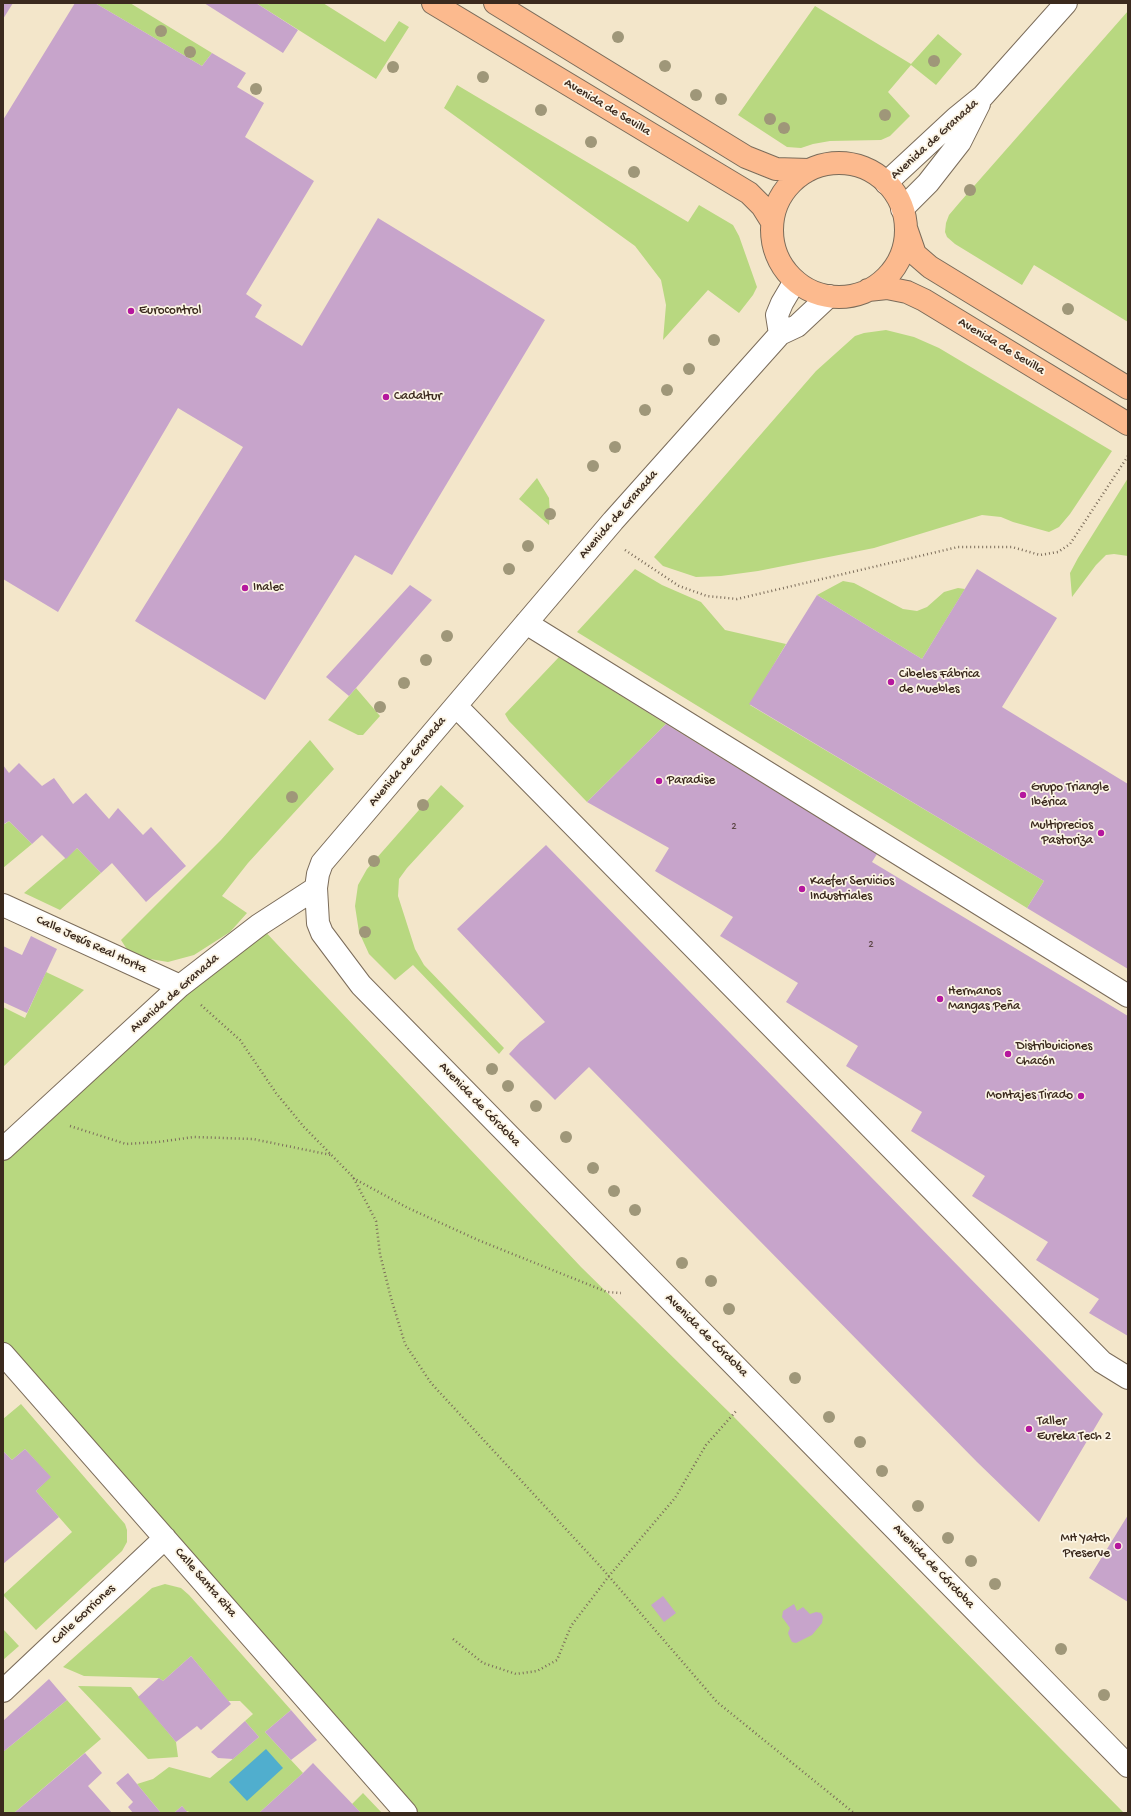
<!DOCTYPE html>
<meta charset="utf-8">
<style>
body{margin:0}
#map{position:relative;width:1131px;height:1816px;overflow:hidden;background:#f3e6ca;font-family:"Gochi Hand",sans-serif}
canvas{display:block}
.frame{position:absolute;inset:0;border:4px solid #3b2a1e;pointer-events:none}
</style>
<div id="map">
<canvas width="1131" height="1816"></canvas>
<div class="frame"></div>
</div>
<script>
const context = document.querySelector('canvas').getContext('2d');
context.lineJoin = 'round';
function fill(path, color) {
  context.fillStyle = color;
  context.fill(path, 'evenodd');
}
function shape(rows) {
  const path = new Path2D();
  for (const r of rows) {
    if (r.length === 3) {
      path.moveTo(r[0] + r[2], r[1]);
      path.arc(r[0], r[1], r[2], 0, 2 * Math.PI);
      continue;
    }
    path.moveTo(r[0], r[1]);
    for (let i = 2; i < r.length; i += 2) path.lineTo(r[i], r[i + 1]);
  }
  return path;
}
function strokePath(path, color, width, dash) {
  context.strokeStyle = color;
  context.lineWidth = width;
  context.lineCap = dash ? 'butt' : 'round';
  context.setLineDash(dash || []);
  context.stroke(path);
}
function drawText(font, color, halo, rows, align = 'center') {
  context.font = font + ' "Gochi Hand",sans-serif';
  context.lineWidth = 3.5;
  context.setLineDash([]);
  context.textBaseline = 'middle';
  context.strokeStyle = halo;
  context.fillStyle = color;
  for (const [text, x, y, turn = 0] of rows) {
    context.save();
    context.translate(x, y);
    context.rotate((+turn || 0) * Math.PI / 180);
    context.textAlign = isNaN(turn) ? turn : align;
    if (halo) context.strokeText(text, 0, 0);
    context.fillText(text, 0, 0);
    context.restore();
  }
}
const green = shape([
 [95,3,130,3,212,53,202,66],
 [256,3,323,3,385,42,399,21,409,27,376,79],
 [815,6,911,64,938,34,962,54,936,85,911,65,888,92,910,116,890,136,881,140,830,141,813,144,801,148,787,147,738,115],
 [1128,11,1128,322,1034,265,1022,285,955,244,947,237,945,232,946,223,949,215,960,202],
 [457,85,688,222,699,205,733,225,739,236,757,287,753,295,739,313,708,290,663,340,666,305,661,280,635,246,444,108],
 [886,330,914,337,939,348,1112,451,1070,514,1059,527,1049,532,1013,522,1001,517,982,515,874,548,758,571,721,576,696,577,663,566,654,557,816,371,855,336,864,333],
 [537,478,549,498,550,514,549,525,519,499],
 [1128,478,1128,556,1114,554,1106,555,1096,565,1072,597,1070,573,1078,558],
 [635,569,662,585,701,602,725,630,786,644,750,705,1044,881,1027,908,577,632],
 [843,581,854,583,903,609,917,611,927,607,944,592,958,588,965,589,922,659,817,595],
 [559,657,666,724,587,802,509,721,505,714],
 [356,688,380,716,363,735,358,735,328,720],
 [310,740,334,769,248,863,222,896,247,913,230,932,194,955,168,962,144,958,128,951,121,940,221,840],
 [441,785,464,806,407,868,399,879,398,896,415,949,424,965,504,1048,499,1054,413,965,395,980,369,954,359,932,355,906,358,885,367,869],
 [9,821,32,844,3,868,3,822,5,824],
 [77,848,101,873,60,910,24,893],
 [259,925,581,1267,733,1416,1124,1813,406,1813,3,1354,3,1153],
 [46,972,84,990,3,1067,3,1007,25,1018],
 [21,1404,125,1524,127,1530,127,1542,122,1551,36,1630,3,1595,72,1532,36,1491,50,1477,25,1449,12,1460,3,1451,3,1419],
 [165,1584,181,1588,189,1595,291,1710,265,1732,303,1773,259,1813,193,1813,186,1811,182,1806,174,1813,161,1813,137,1784,153,1779,169,1767,210,1778,259,1737,245,1721,253,1714,240,1701,228,1701,191,1656,163,1681,159,1678,84,1676,63,1667,152,1588],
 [3,1629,19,1646,3,1660],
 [78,1686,131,1687,176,1742,178,1757,148,1759],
 [67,1700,101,1739,14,1813,3,1813,3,1752],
 [363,1793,382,1813,361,1813,352,1804]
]);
const water = shape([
 [266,1749,283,1768,247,1801,229,1782]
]);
const building = shape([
 [3,3,13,3,3,19],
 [75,3,95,3,202,66,212,53,246,73,237,87,264,103,245,137,314,181,246,294,262,305,255,317,302,346,378,218,545,320,392,575,355,555,265,700,135,621,243,447,178,408,58,612,3,579,3,120],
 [204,3,256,3,298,30,283,53],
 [977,569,1057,618,1002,707,1128,784,1128,969,1027,908,1044,881,749,704,817,595,922,659],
 [410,585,432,600,349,696,326,677],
 [666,724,877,854,872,862,1128,1016,1128,1336,1089,1313,1099,1299,1036,1260,1048,1242,972,1196,985,1176,911,1131,922,1112,846,1066,858,1046,786,1002,798,983,720,936,733,917,655,871,669,848,587,802],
 [19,763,42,786,54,778,73,804,86,793,109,819,118,808,143,835,151,827,186,866,146,902,112,863,101,873,77,848,66,859,42,835,32,844,9,821,4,824,3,822,3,765,9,773],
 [546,845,1103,1414,1039,1522,977,1462,589,1067,555,1100,509,1054,520,1042,545,1022,457,929],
 [31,936,57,949,27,1013,3,1002,3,946,22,955],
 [25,1449,51,1477,36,1491,59,1517,3,1564,3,1451,12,1460],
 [1128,1515,1128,1602,1089,1578],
 [663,1596,676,1613,664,1622,651,1605],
 [794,1604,797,1611,803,1607,810,1614,816,1612,821,1613,823,1617,822,1623,812,1635,796,1643,792,1642,790,1638,788,1633,790,1628,782,1617,783,1611],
 [191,1656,231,1704,201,1730,197,1726,176,1742,138,1697,159,1678,163,1681],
 [49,1679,67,1700,3,1752,3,1721],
 [291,1710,317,1740,291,1760,265,1732],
 [245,1721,259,1737,233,1759,218,1758,211,1752],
 [85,1753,102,1773,88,1786,112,1813,14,1813],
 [313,1763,361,1813,259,1813,303,1773],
 [128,1773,137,1784,161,1813,133,1813,128,1807,133,1802,116,1783],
 [182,1806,188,1813,174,1813]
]);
const path = shape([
 [625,550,679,586,707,596,737,599,958,547,1012,547,1040,555,1058,552,1070,544,1128,456],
 [201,1005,240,1040,276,1093,304,1127,353,1177,376,1221,380,1254,391,1298,405,1344,431,1383,600,1566,717,1702,854,1813],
 [70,1126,126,1144,158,1142,194,1137,253,1139,331,1155],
 [353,1178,408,1208,478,1240,607,1292,621,1293],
 [453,1639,483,1663,516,1674,537,1671,557,1660,571,1626,609,1576,675,1498,706,1445,737,1410]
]);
const minor = shape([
 [886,183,956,118,983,96,1066,3],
 [902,209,928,183,960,142,979,104],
 [829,296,797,326,780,334,613,521,322,863,318,874,316,888,318,923,322,933,361,985,1128,1766],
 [780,334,777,315,782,303,795,281],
 [526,623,1128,996],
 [456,706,1102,1362,1128,1378],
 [3,905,180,986],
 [3,1149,180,986,259,925,316,888],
 [3,1354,406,1813],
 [3,1691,165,1538]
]);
const major = shape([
 [433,3,749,193,762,206,772,222],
 [495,3,746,157,776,169,809,170],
 [839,230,67],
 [906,228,915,254,930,267,1128,388],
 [868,290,887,288,907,292,924,300,1128,424]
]);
const trees = [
 [161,31],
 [618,37],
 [190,52],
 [934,61],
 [665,66],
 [393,67],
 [483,77],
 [256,89],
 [696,95],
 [721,99],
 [541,110],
 [885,115],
 [770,119],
 [784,128],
 [591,142],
 [634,172],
 [970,190],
 [1068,309],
 [714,340],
 [689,369],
 [667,390],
 [645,410],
 [615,447],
 [593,466],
 [550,514],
 [528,546],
 [509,569],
 [447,636],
 [426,660],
 [404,683],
 [380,707],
 [292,797],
 [423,805],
 [374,861],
 [365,932],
 [492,1069],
 [508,1086],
 [536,1106],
 [566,1137],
 [593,1168],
 [614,1191],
 [635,1210],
 [682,1263],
 [711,1281],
 [729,1309],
 [795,1378],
 [829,1417],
 [860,1442],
 [882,1471],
 [918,1506],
 [948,1538],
 [971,1561],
 [995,1584],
 [1061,1649],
 [1104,1695]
];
const markers = [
 [131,311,4,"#b5179e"],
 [386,397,4,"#b5179e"],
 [245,588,4,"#b5179e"],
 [891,682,4,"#b5179e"],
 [659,781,4,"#b5179e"],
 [1023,795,4,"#b5179e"],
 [1101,833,4,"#b5179e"],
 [802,889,4,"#b5179e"],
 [940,999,4,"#b5179e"],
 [1008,1054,4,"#b5179e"],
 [1081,1096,4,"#b5179e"],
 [1029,1429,4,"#b5179e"],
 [1118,1546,4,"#b5179e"]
];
const numberNames = [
 ["2",734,827],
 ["2",871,945]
];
const streetNames = [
 ["Avenida de Sevilla",607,108,31],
 ["Avenida de Granada",935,140,-42],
 ["Avenida de Sevilla",1001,347,31],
 ["Avenida de Granada",619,515,-49],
 ["Avenida de Granada",408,762,-50],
 ["Calle Jesús Real Horta",91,945,25],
 ["Avenida de Granada",175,994,-41],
 ["Avenida de Córdoba",479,1105,46],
 ["Avenida de Córdoba",706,1336,45],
 ["Avenida de Córdoba",933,1567,46],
 ["Calle Santa Rita",205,1583,49],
 ["Calle Gorriones",84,1615,-43]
];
const poiNames = [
 ["Eurocontrol",139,311],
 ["Cadaltur",394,397],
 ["Inalec",253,588],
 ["Cibeles Fábrica",899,675],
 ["de Muebles",899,690],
 ["Paradise",667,781],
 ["Grupo Triangle",1031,788],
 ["Ibérica",1031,803],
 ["Multiprecios",1093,826,"right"],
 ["Pastoriza",1093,841,"right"],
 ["Kaefer Servicios",810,882],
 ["Industriales",810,897],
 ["Hermanos",948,992],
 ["Mangas Peña",948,1007],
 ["Distribuiciones",1016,1047],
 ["Chacón",1016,1062],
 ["Montajes Tirado",1073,1096,"right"],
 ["Taller",1037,1422],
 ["Eureka Tech 2",1037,1437],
 ["MH Yatch",1110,1539,"right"],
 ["Preserve",1110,1554,"right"]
];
fill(green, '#b8d880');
fill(water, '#50aece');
fill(building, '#c7a4cb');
strokePath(minor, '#7b6c5a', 24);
strokePath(major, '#7b6c5a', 24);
strokePath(path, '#7b6c5a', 2.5, [1, 3]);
strokePath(minor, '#fff', 22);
strokePath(major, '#fcba8e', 22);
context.fillStyle = '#9f9779';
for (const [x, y] of trees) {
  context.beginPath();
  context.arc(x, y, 6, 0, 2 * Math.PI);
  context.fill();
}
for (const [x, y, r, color] of markers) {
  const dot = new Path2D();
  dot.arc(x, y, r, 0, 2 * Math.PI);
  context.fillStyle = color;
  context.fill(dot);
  strokePath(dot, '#fcf5e5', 1.5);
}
drawText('11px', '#5e4849', null, numberNames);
drawText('13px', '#3b2a1e', '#fcf5e5', streetNames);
drawText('13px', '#3b2a1e', '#fcf5e5', poiNames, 'left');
</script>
